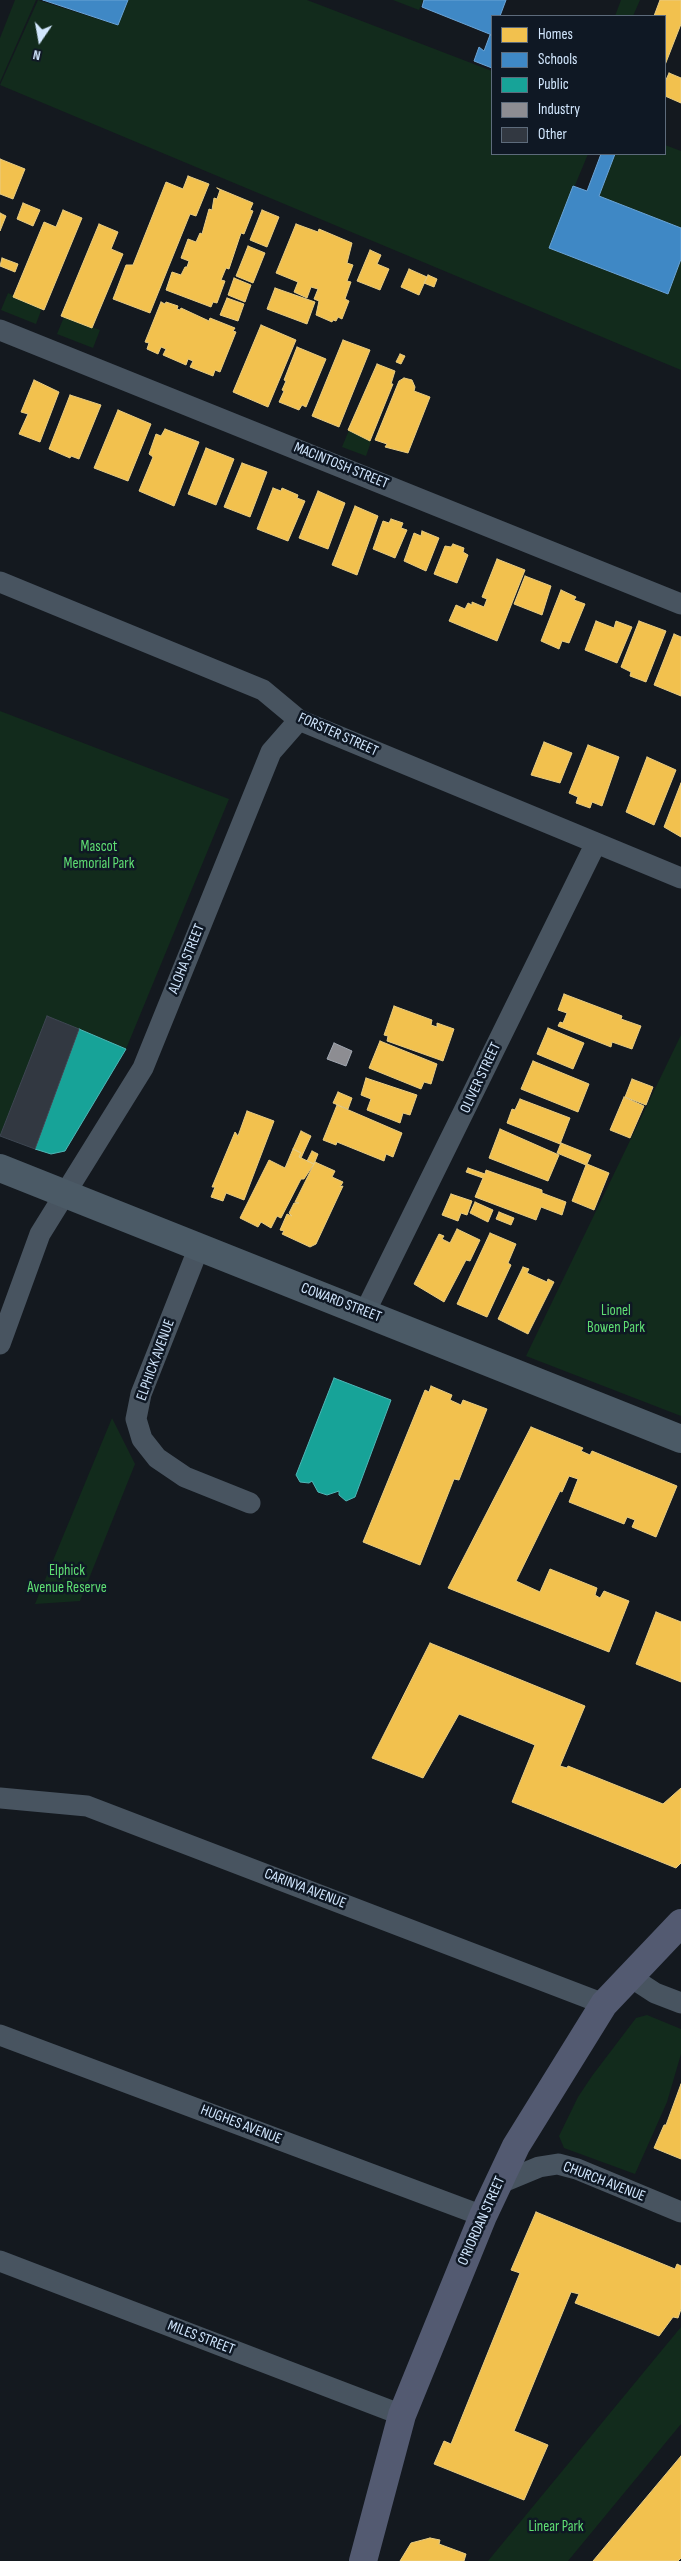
<!DOCTYPE html>
<style>
body{margin:0}
#map{position:relative;width:681px;height:2561px;overflow:hidden;background:#14191f;font-family:"Sofia Sans Condensed",sans-serif}
canvas{display:block}
.legend{position:absolute;left:491px;top:15px;width:175px;height:140px;box-sizing:border-box;background:#0f1824;border:1px solid #5d6b7b;margin:0;padding:6px 9px;list-style:none;font-size:15px;color:#d2e7fe}
.legend li{display:flex;align-items:center;gap:10px;height:25px}
.legend b{width:25px;border:1px solid #5d6b7b}
.north{position:absolute;left:15px;top:15px;width:50px;height:50px;-webkit-text-stroke:4px #0f1824;paint-order:stroke;rotate:192deg;font-size:14px;font-weight:700;line-height:20px;text-align:center;color:#d2e7fe}
.north::after{content:'';display:block;margin:auto;width:18px;height:22px;background:#d2e7fe;clip-path:polygon(50% 0,100% 100%,50% 72%,0 100%)}
</style>
<div id="map">
<canvas width="681" height="2561"></canvas>
<ul class="legend">
<li><b style="height:14px;background:#f2c14e"></b>Homes</li>
<li><b style="height:14px;background:#3f88c5"></b>Schools</li>
<li><b style="height:14px;background:#17a398"></b>Public</li>
<li><b style="height:14px;background:#8d8d92"></b>Industry</li>
<li><b style="height:14px;background:#323841"></b>Other</li>
</ul>
<div class="north">N</div>
</div>
<script>
const context = document.querySelector('canvas').getContext('2d');
context.lineJoin = 'round';
function fill(path, color) {
  context.fillStyle = color;
  context.fill(path, 'evenodd');
}
function shape(rows) {
  const path = new Path2D();
  for (const r of rows) {
    path.moveTo(r[0], r[1]);
    for (let i = 2; i < r.length; i += 2) path.lineTo(r[i], r[i + 1]);
  }
  return path;
}
function strokePath(path, color, width, dash) {
  context.strokeStyle = color;
  context.lineWidth = width;
  context.lineCap = dash ? 'butt' : 'round';
  context.setLineDash(dash || []);
  context.stroke(path);
}
function drawText(font, color, halo, rows, align = 'center') {
  context.font = font + ' "Sofia Sans Condensed",sans-serif';
  context.lineWidth = 5;
  context.setLineDash([]);
  context.textBaseline = 'middle';
  context.strokeStyle = halo;
  context.fillStyle = color;
  for (const [text, x, y, turn = 0] of rows) {
    context.save();
    context.translate(x, y);
    context.rotate((+turn || 0) * Math.PI / 180);
    context.textAlign = isNaN(turn) ? turn : align;
    if (halo) context.strokeText(text, 0, 0);
    context.fillText(text, 0, 0);
    context.restore();
  }
}
const green = shape([
 [15,0,36,0,0,82,0,38],
 [38,0,117,25,128,0,307,0,492,71,492,154,588,154,549,248,667,294,681,259,681,370,0,85],
 [393,0,423,0,419,10],
 [621,0,640,0,633,16,615,16],
 [665,145,681,151,681,228,599,196,615,154,665,154],
 [8,293,42,308,36,324,1,310],
 [64,317,100,330,93,348,57,334],
 [349,430,371,442,366,456,342,447],
 [0,711,229,799,126,1049,47,1016,0,1136],
 [681,1035,681,1416,526,1356],
 [112,1418,135,1464,80,1601,35,1604],
 [647,2015,681,2029,681,2054,667,2102,635,2174,564,2148,559,2136,578,2097,592,2076,636,2018],
 [681,2327,681,2424,568,2561,488,2561]
]);
const homes = shape([
 [660,0,681,0,681,24,665,65,665,16,654,16,660,0],
 [669,73,681,78,681,103,665,96,665,82,669,73],
 [0,159,25,169,13,199,0,194,0,159],
 [188,176,209,184,196,216,190,214,150,313,113,299,126,265,133,265,166,182,183,189,188,176],
 [217,188,253,203,250,210,253,211,244,234,241,233,229,269,226,268,221,280,225,281,217,303,213,302,211,307,166,290,172,272,181,275,185,267,187,267,189,261,181,258,188,239,196,242,200,233,202,234,209,209,212,210,214,198,217,199,220,190,217,188],
 [23,203,40,210,33,226,17,219,23,203],
 [63,210,82,218,44,310,13,297,44,222,56,227,63,210],
 [262,210,279,217,267,247,250,240,262,210],
 [0,213,6,216,0,231,0,213],
 [99,224,118,232,111,249,123,254,92,328,61,316,99,224],
 [296,224,318,232,319,229,352,243,347,263,353,265,347,281,351,282,345,299,349,301,342,319,338,317,336,321,333,320,332,322,316,315,319,301,314,299,318,289,311,287,307,298,294,292,298,282,276,273,296,224],
 [248,246,265,253,253,283,236,276,248,246],
 [370,250,381,255,377,264,389,269,380,290,357,281,370,250],
 [2,258,18,264,15,272,0,266,2,258],
 [409,269,427,277,419,295,401,287,409,269],
 [428,275,437,279,434,287,424,283,428,275],
 [234,278,251,285,245,302,228,295,234,278],
 [275,288,315,302,307,324,267,309,275,288],
 [227,298,244,304,238,321,220,315,227,298],
 [161,302,165,304,166,302,178,306,177,309,180,310,181,308,209,321,210,318,235,328,233,331,236,332,220,372,215,370,213,376,190,367,193,361,188,359,186,365,163,355,166,349,161,347,158,354,147,349,149,343,145,342,161,302],
 [261,325,296,340,268,407,233,392,261,325],
 [343,340,370,350,339,427,312,416,343,340],
 [297,347,326,359,306,407,302,405,299,410,279,402,284,391,282,390,286,381,284,380,297,347],
 [400,354,405,356,401,364,396,362,400,354],
 [377,364,395,371,391,384,393,384,370,441,348,430,377,364],
 [404,378,412,380,415,387,414,391,430,397,408,453,385,447,387,444,375,440,399,381,404,378],
 [34,380,59,392,40,442,19,434,28,414,21,412,34,380],
 [70,395,101,405,79,459,71,456,70,458,49,449,70,395],
 [118,410,151,424,128,481,94,468,118,410],
 [165,429,199,442,174,506,139,491,153,457,149,454,156,434,161,436,165,429],
 [206,448,234,459,216,505,188,494,206,448],
 [242,463,267,472,250,517,224,507,242,463],
 [273,488,281,491,282,488,298,495,297,498,305,501,288,541,257,529,273,488],
 [318,491,345,503,328,549,299,538,318,491],
 [355,506,378,516,357,575,332,565,355,506],
 [391,519,403,523,401,528,407,530,395,558,373,549,383,521,389,523,391,519],
 [422,531,439,538,426,571,404,561,414,533,421,536,422,531],
 [453,544,464,548,463,552,468,555,457,583,434,574,445,546,451,547,453,544],
 [497,559,525,570,497,641,449,621,456,605,465,609,468,603,472,605,472,602,484,607,487,599,482,597,497,559],
 [525,576,551,586,542,615,514,604,525,576],
 [561,590,576,597,574,600,585,604,569,643,562,641,559,649,541,641,561,590],
 [596,621,614,628,616,621,632,627,617,663,585,650,596,621],
 [639,621,666,631,646,682,630,676,631,672,621,667,639,621],
 [674,634,681,637,681,696,654,685,674,634],
 [544,742,572,753,560,783,531,775,544,742],
 [588,745,619,757,602,806,592,802,590,808,576,803,578,797,569,793,588,745],
 [647,757,676,770,654,825,626,812,647,757],
 [681,783,681,837,664,827,681,783],
 [564,994,622,1016,621,1019,641,1026,632,1049,612,1042,611,1047,558,1026,560,1022,563,1023,567,1013,558,1010,564,994],
 [394,1006,432,1020,431,1025,437,1027,437,1023,454,1029,443,1061,387,1041,388,1036,384,1035,394,1006],
 [548,1028,584,1043,573,1069,537,1054,548,1028],
 [380,1041,437,1064,431,1084,424,1082,421,1089,369,1068,380,1041],
 [533,1061,589,1084,578,1112,521,1089,533,1061],
 [366,1078,417,1095,410,1115,403,1113,400,1123,367,1110,371,1099,361,1095,366,1078],
 [632,1079,653,1087,646,1105,625,1097,632,1079],
 [338,1092,352,1098,348,1109,333,1103,338,1092],
 [624,1097,644,1106,630,1138,610,1130,624,1097],
 [520,1099,570,1118,560,1144,507,1123,512,1109,515,1110,520,1099],
 [337,1105,402,1133,393,1157,386,1154,384,1161,337,1142,336,1145,323,1140,337,1105],
 [247,1111,274,1121,244,1200,226,1193,223,1201,211,1197,215,1187,212,1187,235,1132,238,1136,247,1111],
 [500,1129,559,1155,548,1181,489,1158,500,1129],
 [301,1131,311,1136,301,1158,299,1157,301,1153,293,1149,301,1131],
 [561,1143,591,1155,587,1164,609,1173,594,1210,572,1201,586,1165,557,1153,561,1143],
 [293,1149,301,1153,299,1157,314,1164,304,1179,301,1179,281,1218,277,1216,271,1228,261,1222,258,1227,240,1218,269,1160,285,1168,293,1149],
 [312,1151,318,1154,314,1164,307,1161,312,1151],
 [315,1162,335,1171,332,1177,343,1182,340,1187,343,1186,316,1244,310,1247,282,1234,284,1231,280,1230,287,1214,292,1216,289,1213,294,1203,299,1203,295,1202,315,1162],
 [468,1168,485,1174,486,1170,542,1190,542,1193,566,1202,562,1215,541,1207,536,1220,475,1197,483,1178,466,1172,468,1168],
 [451,1194,472,1201,467,1215,461,1213,458,1221,442,1215,451,1194],
 [475,1202,493,1210,488,1222,470,1213,475,1202],
 [499,1212,514,1218,511,1225,496,1219,499,1212],
 [457,1229,480,1240,470,1261,466,1260,444,1302,414,1284,439,1234,444,1236,442,1239,450,1243,457,1229],
 [490,1233,516,1244,508,1263,511,1265,487,1317,457,1304,490,1233],
 [523,1267,529,1269,527,1273,547,1282,548,1279,554,1282,528,1334,498,1319,523,1267],
 [431,1386,452,1395,450,1400,461,1405,463,1400,487,1409,459,1480,454,1479,420,1565,363,1542,425,1390,429,1392,431,1386],
 [531,1427,583,1448,581,1451,590,1455,592,1451,677,1486,656,1537,632,1527,635,1520,627,1517,624,1524,569,1502,578,1479,569,1476,562,1492,560,1491,516,1581,540,1592,550,1569,597,1588,595,1595,600,1598,604,1591,629,1601,609,1652,448,1588,531,1427],
 [656,1612,681,1622,681,1682,636,1664,656,1612],
 [430,1643,585,1706,560,1766,567,1768,568,1766,663,1804,681,1788,681,1863,676,1868,512,1802,535,1745,459,1714,423,1778,372,1758,430,1643],
 [681,2084,681,2159,654,2148,664,2125,666,2125,681,2084],
 [536,2212,675,2269,677,2264,681,2266,681,2309,678,2318,673,2317,659,2336,575,2303,579,2294,571,2292,514,2431,548,2445,524,2500,434,2464,444,2441,451,2444,520,2273,511,2270,536,2212],
 [681,2456,681,2558,678,2561,593,2561,681,2456],
 [430,2538,440,2540,439,2544,466,2554,464,2561,400,2561,411,2543,430,2538]
]);
const schools = shape([
 [43,0,128,0,118,25,43,0],
 [424,0,506,0,500,16,492,16,492,35,422,7,424,0],
 [490,35,492,36,492,68,474,61,479,47,484,51,490,35],
 [601,154,615,154,599,196,681,228,681,259,668,294,549,248,573,186,587,191,601,154]
]);
const public = shape([
 [79,1029,126,1049,65,1151,51,1154,35,1149,79,1029],
 [334,1378,391,1400,355,1497,346,1501,339,1495,339,1491,327,1495,318,1492,312,1481,309,1483,300,1482,296,1475,334,1378]
]);
const industry = shape([
 [334,1043,352,1051,346,1066,327,1059,334,1043]
]);
const building = shape([
 [47,1016,79,1029,35,1149,0,1136,47,1016]
]);
const street = shape([
 [0,330,681,604],
 [0,582,263,690,299,720,681,878],
 [199,1247,141,1394,136,1419,142,1439,157,1458,185,1477,250,1503],
 [365,1312,596,843],
 [0,1344,40,1234,143,1068,271,752,299,720],
 [0,1798,87,1806,604,2004],
 [629,1976,655,1993,681,2003],
 [0,2035,483,2216],
 [498,2184,539,2167,558,2164,577,2169,681,2212],
 [0,2261,402,2415]
]);
const secondary = shape([
 [0,1168,681,1439]
]);
const primary = shape([
 [363,2561,402,2415,483,2216,516,2146,604,2004,681,1923]
]);
const streetNames = [
 ["MACINTOSH STREET",341,466,22],
 ["FORSTER STREET",338,735,24],
 ["ALOHA STREET",187,959,-68],
 ["OLIVER STREET",481,1078,-65],
 ["COWARD STREET",341,1303,21],
 ["ELPHICK AVENUE",156,1360,-70],
 ["CARINYA AVENUE",305,1889,21],
 ["HUGHES AVENUE",241,2125,21],
 ["CHURCH AVENUE",604,2182,21],
 ["O'RIORDAN STREET",482,2221,-66],
 ["MILES STREET",201,2338,21]
];
const parkNames = [
 ["Mascot",99,847],
 ["Memorial Park",99,864],
 ["Lionel",616,1311],
 ["Bowen Park",616,1328],
 ["Elphick",67,1571],
 ["Avenue Reserve",67,1588],
 ["Linear Park",556,2527]
];
fill(green, '#122b1c');
fill(homes, '#f2c14e');
strokePath(homes, '#e8cc83', 1);
fill(schools, '#3f88c5');
strokePath(schools, '#6ba4d6', 1);
fill(public, '#17a398');
strokePath(public, '#4fb7b7', 1);
fill(industry, '#8d8d92');
strokePath(industry, '#a2a8b2', 1);
fill(building, '#323841');
strokePath(building, '#3e4752', 1);
strokePath(street, '#485460', 21);
strokePath(secondary, '#4b5a66', 28);
strokePath(primary, '#535a71', 28);
drawText('15px', '#d2e7fe', '#0f1824', streetNames);
drawText('15px', '#5fde73', '#0f1824', parkNames);
</script>
